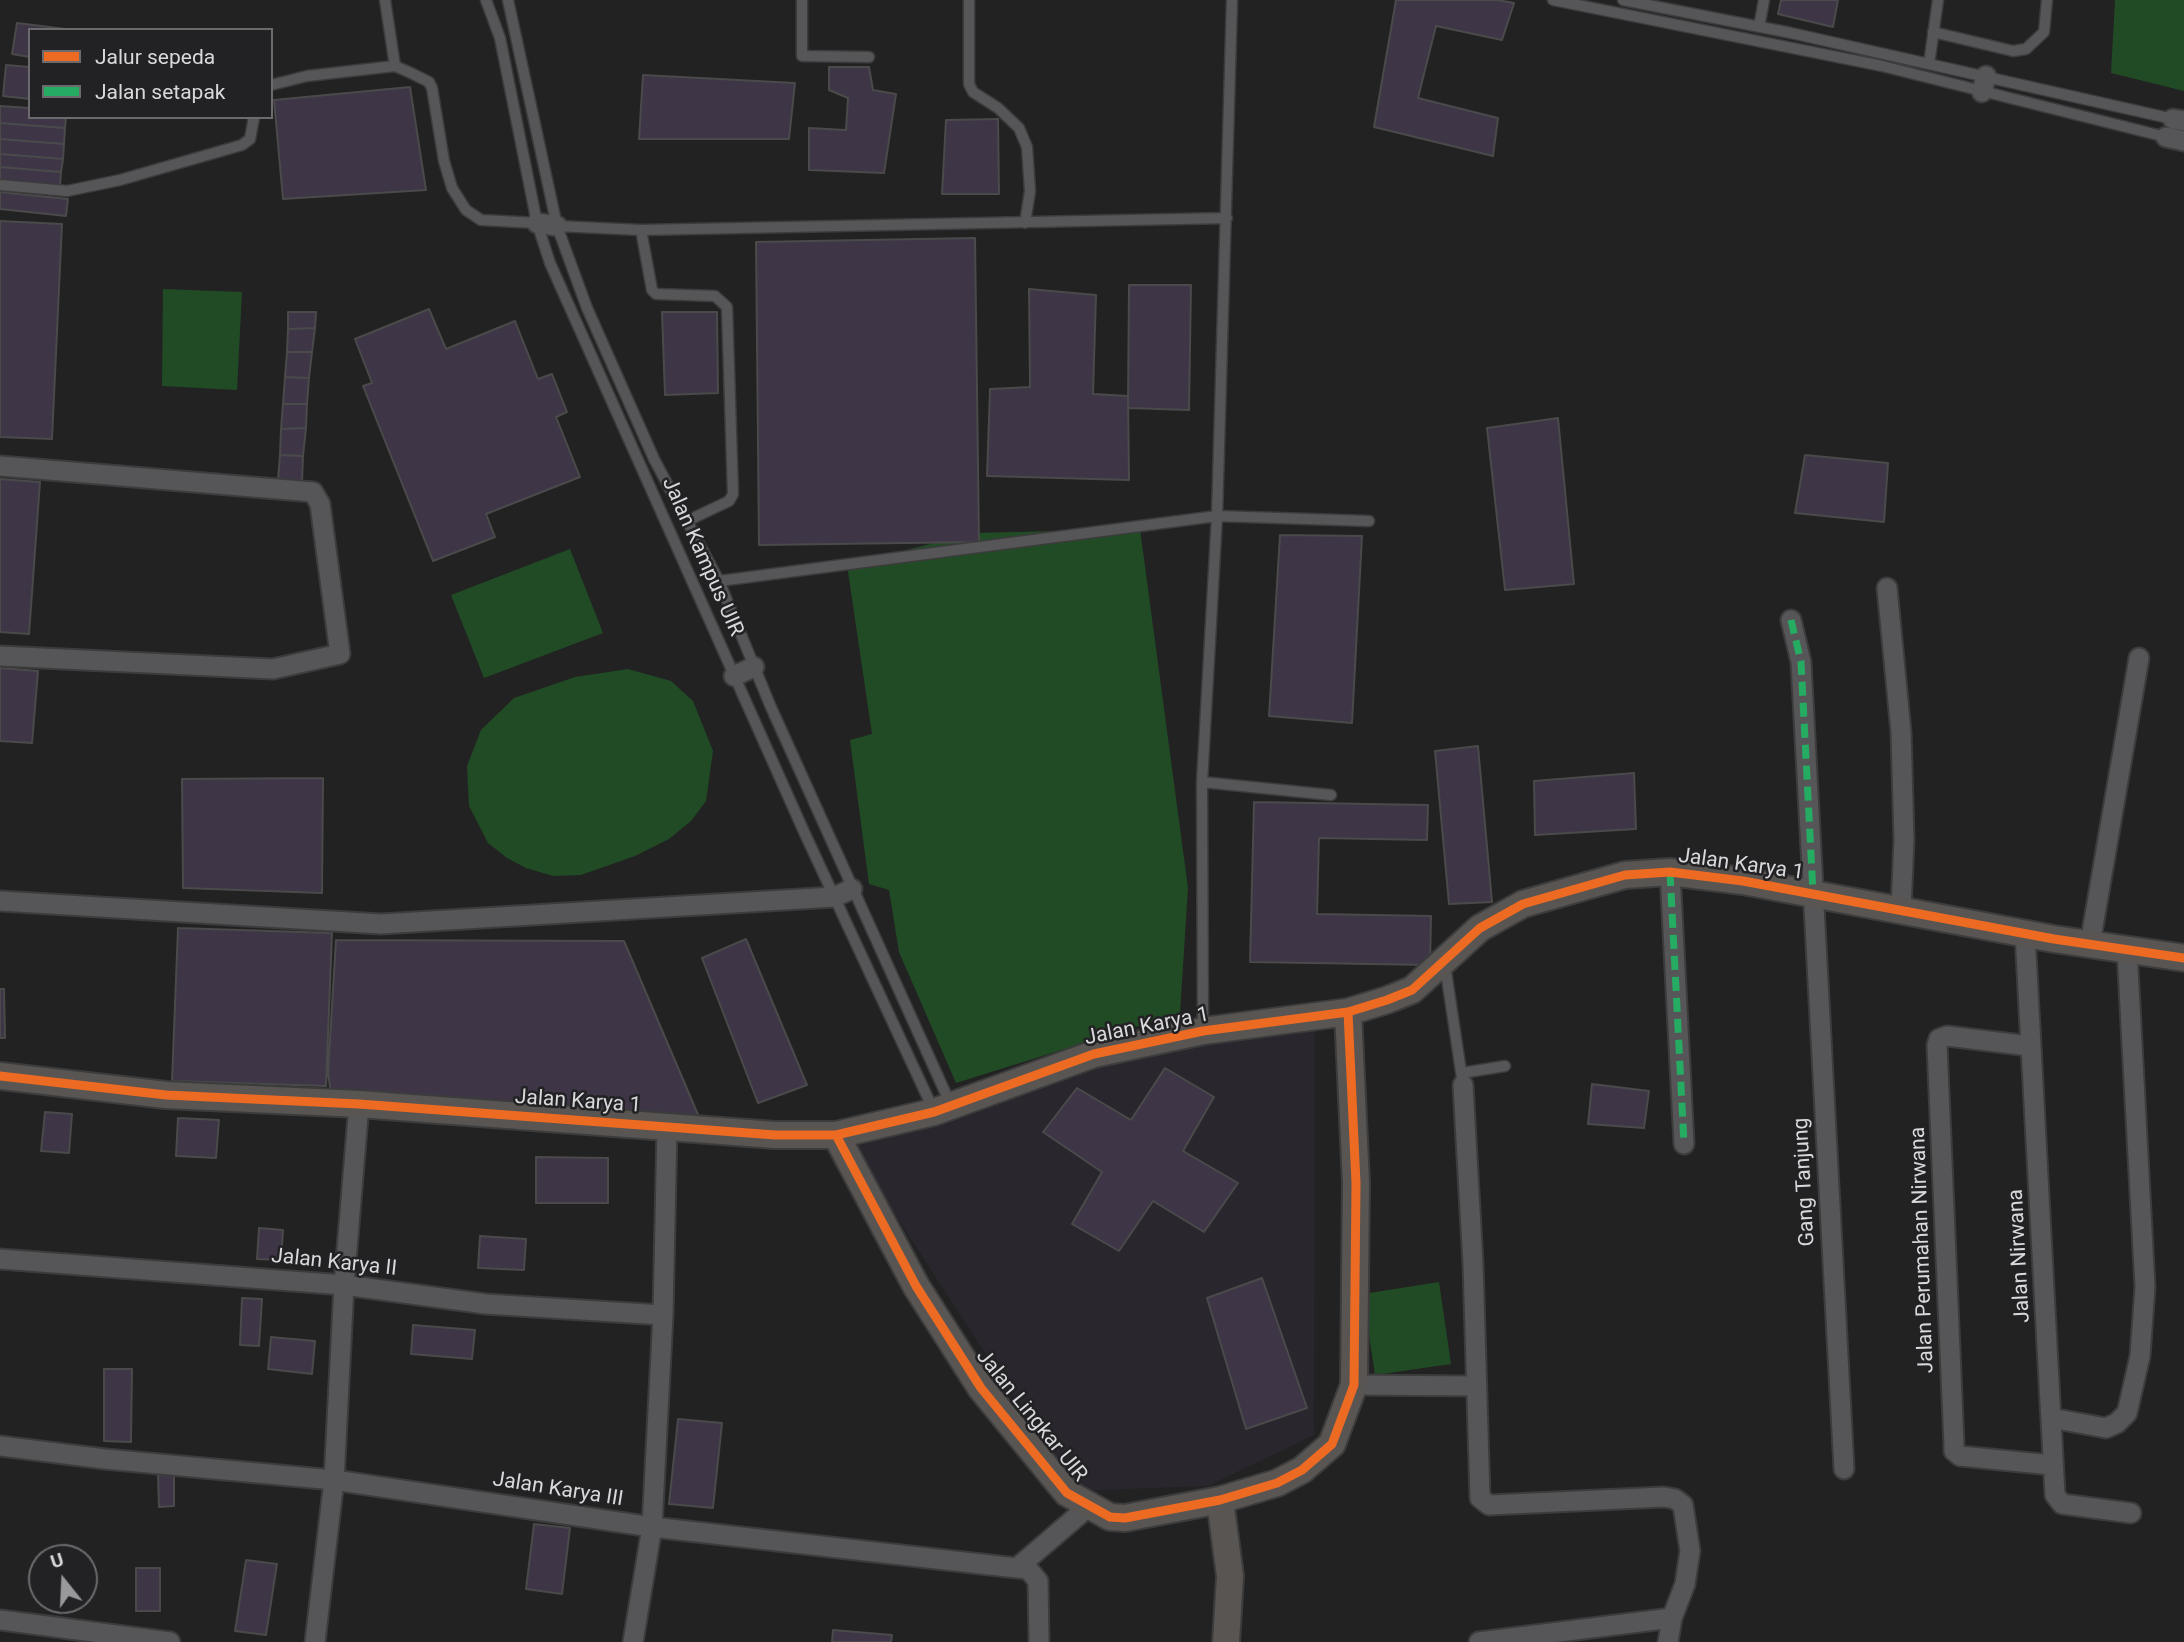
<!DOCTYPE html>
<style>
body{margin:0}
#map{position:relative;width:2184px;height:1642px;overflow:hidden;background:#222223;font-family:Roboto,sans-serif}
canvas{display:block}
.legend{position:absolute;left:28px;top:28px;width:245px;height:91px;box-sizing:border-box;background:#222124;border:2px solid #6b6a6d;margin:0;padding:9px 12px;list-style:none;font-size:21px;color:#d9d8da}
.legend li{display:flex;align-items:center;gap:14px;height:35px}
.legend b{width:35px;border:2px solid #6b6a6d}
.north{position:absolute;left:28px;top:1544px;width:70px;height:70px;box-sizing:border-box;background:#222124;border:2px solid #6b6a6d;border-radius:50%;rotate:342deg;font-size:19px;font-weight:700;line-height:28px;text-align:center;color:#d9d8da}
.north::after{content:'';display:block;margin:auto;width:24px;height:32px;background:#99989a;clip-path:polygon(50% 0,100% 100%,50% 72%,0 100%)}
</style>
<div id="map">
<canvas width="2184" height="1642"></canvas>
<ul class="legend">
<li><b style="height:9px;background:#ed6a23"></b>Jalur sepeda</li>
<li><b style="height:9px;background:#26ab63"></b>Jalan setapak</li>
</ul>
<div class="north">U</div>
</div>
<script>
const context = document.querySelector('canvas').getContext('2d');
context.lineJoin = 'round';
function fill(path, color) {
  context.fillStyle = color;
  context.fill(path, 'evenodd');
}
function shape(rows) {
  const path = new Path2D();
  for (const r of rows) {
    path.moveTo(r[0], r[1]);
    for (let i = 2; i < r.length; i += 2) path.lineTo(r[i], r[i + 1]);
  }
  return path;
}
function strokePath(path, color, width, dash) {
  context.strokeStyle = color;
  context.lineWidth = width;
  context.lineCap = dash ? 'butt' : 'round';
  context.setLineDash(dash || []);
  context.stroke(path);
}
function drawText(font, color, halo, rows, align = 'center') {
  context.font = font + ' Roboto,sans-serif';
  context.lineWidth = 5;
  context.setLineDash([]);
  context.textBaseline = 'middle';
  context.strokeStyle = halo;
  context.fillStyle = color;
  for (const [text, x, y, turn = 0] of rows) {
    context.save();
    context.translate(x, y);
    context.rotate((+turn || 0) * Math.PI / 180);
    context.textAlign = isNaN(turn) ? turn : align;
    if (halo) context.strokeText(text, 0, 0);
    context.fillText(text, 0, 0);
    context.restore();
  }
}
const built = shape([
 [1315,1021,1314,1435,1208,1486,1075,1491,849,1144,1094,1054]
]);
const green = shape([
 [2115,0,2184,0,2184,91,2111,73],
 [163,289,242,292,237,390,162,386],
 [1140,529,1188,888,1180,1013,956,1083,899,952,889,890,869,884,850,740,872,734,847,565,974,533],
 [570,549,603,633,484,678,451,595],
 [628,669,671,681,693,701,713,751,706,801,691,821,669,839,635,856,581,875,553,876,526,868,507,858,488,843,469,806,467,766,481,730,514,698,575,677],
 [1439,1282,1451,1364,1375,1375,1363,1294]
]);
const building = shape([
 [1396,0,1498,0,1514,3,1502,40,1436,26,1418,98,1498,118,1493,156,1374,127,1396,0],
 [1781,0,1838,0,1833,27,1778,14,1781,0],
 [17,23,73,30,30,30,30,57,12,54,17,23],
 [6,65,30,67,30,99,3,96,6,65],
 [829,67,869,67,873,90,896,94,884,173,809,170,809,128,846,130,848,98,829,90,829,67],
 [643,75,795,83,789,139,639,139,643,75],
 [410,87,426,190,283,199,274,100,410,87],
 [0,106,30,108,30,117,66,117,65,128,0,123,0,106],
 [998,119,999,194,942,194,946,120,998,119],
 [0,123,65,128,64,144,0,139,0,123],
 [0,139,64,144,63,159,0,154,0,139],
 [0,154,63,159,61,172,0,167,0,154],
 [0,167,61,172,60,186,0,181,0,167],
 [0,192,68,199,66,216,0,209,0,192],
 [0,221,62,224,52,439,0,437,0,221],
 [975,238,979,542,759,545,756,242,975,238],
 [1129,285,1191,285,1189,410,1128,408,1129,285],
 [1029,289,1096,295,1093,394,1128,396,1129,480,987,476,990,389,1030,387,1029,289],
 [429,309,446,349,515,321,538,379,552,374,567,412,556,417,580,477,486,514,495,537,433,561,363,386,372,383,355,339,429,309],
 [288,312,316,312,315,328,288,329,288,312],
 [662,312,717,312,718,393,665,395,662,312],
 [315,328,312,352,287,352,288,329,315,328],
 [287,352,312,352,309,378,285,377,287,352],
 [285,377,309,378,307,404,283,404,285,377],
 [283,404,307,404,306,428,281,429,283,404],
 [1558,418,1574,584,1505,590,1487,428,1558,418],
 [306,428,303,456,280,455,281,429,306,428],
 [280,455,303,456,302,482,278,480,280,455],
 [1805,455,1888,463,1884,522,1795,513,1805,455],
 [0,479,40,482,29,634,0,632,0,479],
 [1280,535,1362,536,1352,723,1269,716,1280,535],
 [0,668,38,671,32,743,0,741,0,668],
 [1478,746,1492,902,1449,904,1435,751,1478,746],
 [1634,773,1636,829,1535,835,1534,781,1634,773],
 [323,778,322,893,183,888,182,779,323,778],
 [1254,802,1428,805,1427,840,1319,838,1317,914,1431,916,1430,965,1250,962,1254,802],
 [178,928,332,933,326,1086,172,1081,178,928],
 [746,939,807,1085,758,1103,702,958,746,939],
 [336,940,624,941,702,1124,331,1093,328,1073,336,940],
 [0,989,4,989,5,1038,0,1038,0,989],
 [1165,1068,1214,1097,1183,1151,1238,1183,1204,1232,1153,1201,1119,1251,1072,1224,1102,1172,1043,1132,1077,1088,1131,1120,1165,1068],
 [1592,1084,1649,1091,1644,1128,1588,1124,1592,1084],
 [45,1112,72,1114,69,1153,41,1151,45,1112],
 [178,1118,219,1120,216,1158,176,1156,178,1118],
 [536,1157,608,1158,608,1203,536,1203,536,1157],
 [259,1228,283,1230,281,1260,257,1259,259,1228],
 [480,1236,526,1239,524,1270,478,1268,480,1236],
 [1262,1278,1307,1408,1246,1429,1207,1298,1262,1278],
 [242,1298,262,1299,259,1346,240,1345,242,1298],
 [413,1325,475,1330,472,1359,411,1354,413,1325],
 [271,1337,315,1341,312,1374,268,1369,271,1337],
 [104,1369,132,1369,131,1442,104,1441,104,1369],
 [678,1419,722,1423,713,1508,669,1504,678,1419],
 [174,1474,174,1506,159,1507,158,1475,174,1474],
 [534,1524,570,1528,562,1594,526,1589,534,1524],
 [246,1560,277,1564,266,1635,235,1631,246,1560],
 [136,1568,160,1568,160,1611,136,1611,136,1568],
 [833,1630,892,1635,891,1642,832,1642,833,1630]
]);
const lane = shape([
 [385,0,395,66],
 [486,0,500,38,537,223,550,263,805,834,934,1111],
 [508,0,557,226,587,308,654,459,719,581,770,705,950,1103],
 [802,0,802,56,869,57],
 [969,0,969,84,973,92,998,108,1019,128,1027,147,1030,191,1025,223],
 [1553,0,1882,66,2166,137],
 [1623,0,1791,33,2173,119],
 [1759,27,1764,0],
 [1933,32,2013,51,2026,49,2044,32,2047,0],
 [1929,64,1938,0],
 [271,85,307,76,395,66,411,73,429,82,432,88,444,161,452,188,466,210,481,220,537,223],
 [0,185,67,191,120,180,242,145,250,139,254,117],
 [557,226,641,230,1227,218],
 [641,230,652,290,656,294,715,296,727,307,733,494,729,501,687,521],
 [719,581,1217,516,1369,521],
 [1202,782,1331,795],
 [1445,965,1463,1085],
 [1203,1028,1202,782,1217,516,1232,0],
 [1462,1073,1505,1066]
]);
const street = shape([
 [1982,92,1986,76],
 [2173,119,2184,121],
 [2166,137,2184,141],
 [537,223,557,226],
 [0,466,313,492,320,504,340,654,273,669,0,656],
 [1887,588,1901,732,1904,840,1901,909],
 [1791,620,1801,662,1844,1469],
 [734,676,754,667],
 [1670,872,1684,1144],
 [0,901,381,924,834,897,852,889],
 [2025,934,2055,1495,2062,1504,2131,1513],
 [2090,944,2139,658],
 [2030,1046,1947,1036,1939,1039,1937,1045,1954,1445,1954,1451,1960,1456,2052,1465],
 [1463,1085,1473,1264,1480,1498,1489,1505,1664,1497,1675,1499,1683,1505,1690,1551,1685,1584,1672,1618,1668,1642],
 [0,1259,344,1285,486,1304,663,1315],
 [1354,1385,1476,1386],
 [2051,1418,2106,1428,2117,1423,2127,1413,2140,1356,2145,1287,2127,950],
 [0,1446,105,1459,334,1480,652,1527,1017,1568,1088,1507],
 [1017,1568,1028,1569,1038,1581,1039,1642],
 [0,1620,170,1642],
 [315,1642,334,1480,344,1285,359,1104],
 [633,1642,652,1527,663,1315,667,1127],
 [1479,1642,1672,1618]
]);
const secondary = shape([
 [0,1076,166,1095,359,1104,775,1135,836,1135,934,1112,1094,1054,1203,1031,1348,1012,1387,1000,1412,990,1480,928,1523,904,1625,875,1670,872,1743,881,2054,939,2184,958],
 [836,1135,916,1286,981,1388,1067,1493,1110,1517,1125,1518,1220,1500,1277,1483,1302,1470,1332,1444,1354,1385,1356,1183,1348,1012],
 [1220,1500,1230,1576,1226,1642]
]);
const quiet = shape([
 [1791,620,1801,662,1813,893],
 [1670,872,1684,1144]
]);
const cycleway = shape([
 [0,1076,166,1095,359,1104,775,1135,836,1135,934,1112,1094,1054,1203,1031,1348,1012,1387,1000,1412,990,1480,928,1523,904,1625,875,1670,872,1743,881,2054,939,2184,958],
 [836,1135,916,1286,981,1388,1067,1493,1110,1517,1125,1518,1220,1500,1277,1483,1302,1470,1332,1444,1354,1385,1356,1183,1348,1012]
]);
const streetNames = [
 ["Jalan Kampus UIR",702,557,66],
 ["Jalan Karya 1",1741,865,8],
 ["Jalan Karya 1",1147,1027,-11],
 ["Jalan Karya 1",578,1102,4],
 ["Gang Tanjung",1805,1182,-93],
 ["Jalan Perumahan Nirwana",1923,1250,-92],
 ["Jalan Nirwana",2020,1256,-93],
 ["Jalan Karya II",334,1263,6],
 ["Jalan Lingkar UIR",1031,1416,51],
 ["Jalan Karya III",558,1490,9]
];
fill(built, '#29262d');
fill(green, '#214b25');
fill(building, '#3e3646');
strokePath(building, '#4a4a4b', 2);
strokePath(lane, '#3c3c3d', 13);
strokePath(street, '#3c3c3d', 23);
strokePath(secondary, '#3c3c3d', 30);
strokePath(lane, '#565658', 10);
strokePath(street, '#565658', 19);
strokePath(secondary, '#585552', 26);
strokePath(quiet, '#26ab63', 7, [14, 7]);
strokePath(cycleway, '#ed6a23', 9);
drawText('21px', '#d9d8da', '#222124', streetNames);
</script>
